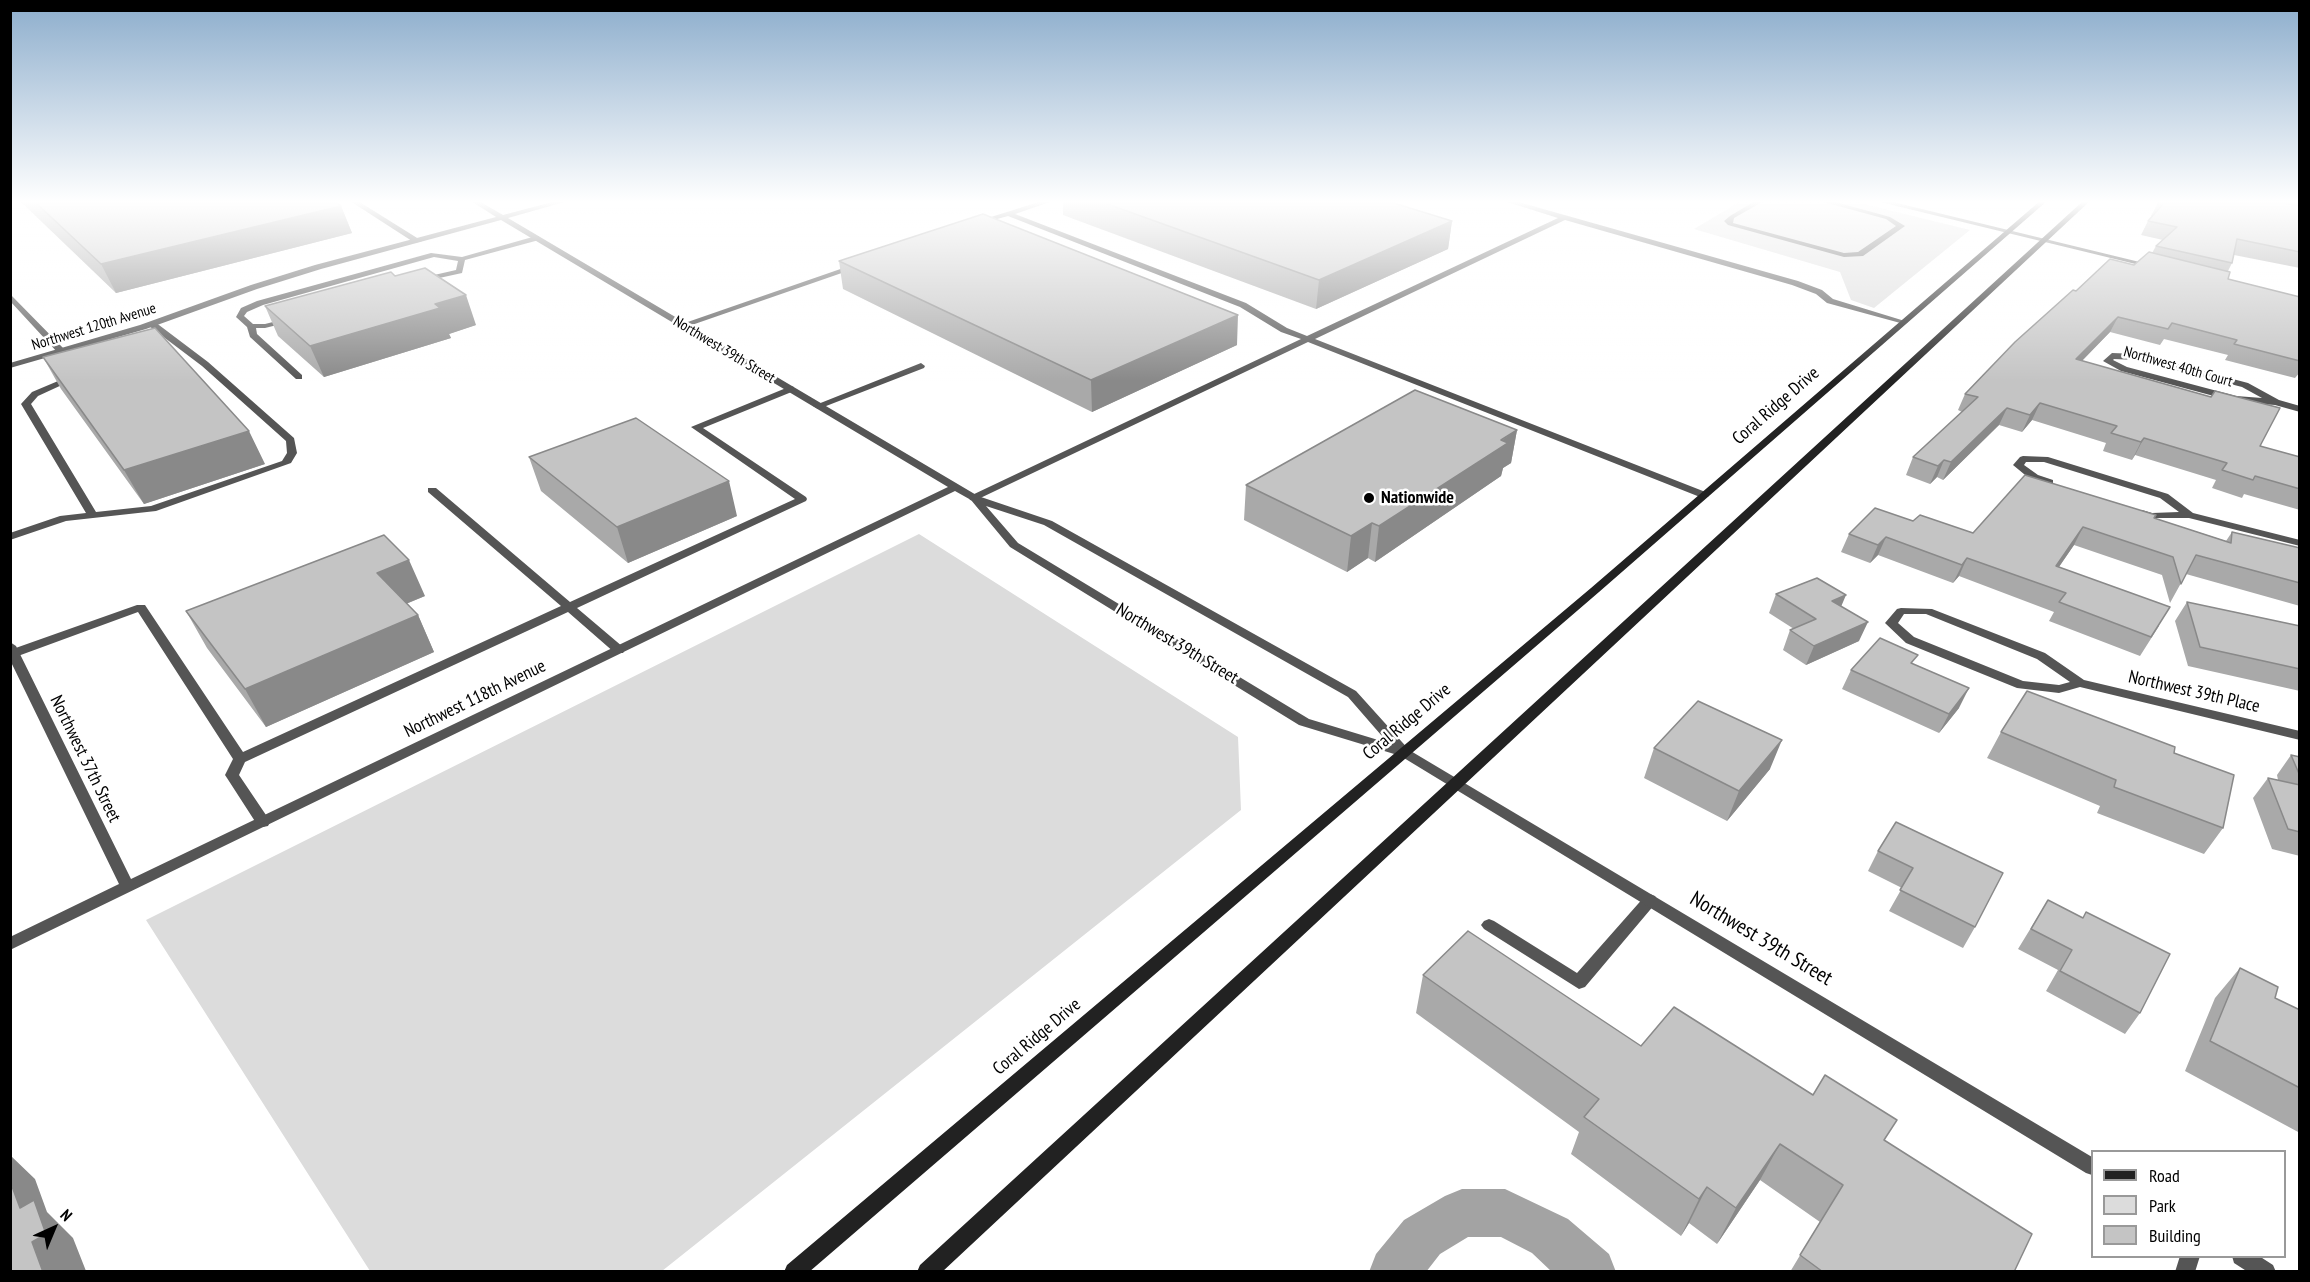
<!DOCTYPE html>
<style>
body{margin:0}
#map{position:relative;width:2310px;height:1282px;overflow:hidden;background:#fff;font-family:"PT Sans Narrow",sans-serif}
canvas{display:block}
.frame{position:absolute;inset:0;border:12px solid #000;pointer-events:none}
.legend{position:absolute;left:2091px;top:1150px;width:195px;height:108px;box-sizing:border-box;background:#fff;border:2px solid #999;margin:0;padding:8px 10px;list-style:none;font-size:18px;color:#000}
.legend li{display:flex;align-items:center;gap:12px;height:30px}
.legend b{width:30px;border:2px solid #999}
.north{position:absolute;left:24px;top:1198px;width:60px;height:60px;-webkit-text-stroke:4px #fff;paint-order:stroke;rotate:44deg;font-size:16px;font-weight:700;line-height:24px;text-align:center;color:#000}
.north::after{content:'';display:block;margin:auto;width:21px;height:27px;background:#000;clip-path:polygon(50% 0,100% 100%,50% 72%,0 100%)}
</style>
<div id="map">
<canvas width="2310" height="1282"></canvas>
<div class="frame"></div>
<ul class="legend">
<li><b style="height:8px;background:#222"></b>Road</li>
<li><b style="height:16px;background:#dcdcdc"></b>Park</li>
<li><b style="height:16px;background:#c4c4c4"></b>Building</li>
</ul>
<div class="north">N</div>
</div>
<script>
const context = document.querySelector('canvas').getContext('2d');
context.lineJoin = 'round';
function fill(path, color) {
  context.fillStyle = color;
  context.fill(path, 'evenodd');
}
function shape(rows) {
  const path = new Path2D();
  for (const r of rows) {
    path.moveTo(r[0], r[1]);
    for (let i = 2; i < r.length; i += 2) path.lineTo(r[i], r[i + 1]);
  }
  return path;
}
function strokePath(path, color, width, dash) {
  context.strokeStyle = color;
  context.lineWidth = width;
  context.lineCap = dash ? 'butt' : 'round';
  context.setLineDash(dash || []);
  context.stroke(path);
}
function drawText(font, color, halo, rows, align = 'center') {
  context.font = font + ' "PT Sans Narrow",sans-serif';
  context.lineWidth = 5;
  context.setLineDash([]);
  context.textBaseline = 'middle';
  context.strokeStyle = halo;
  context.fillStyle = color;
  for (const [text, x, y, turn = 0] of rows) {
    context.save();
    context.translate(x, y);
    context.rotate((+turn || 0) * Math.PI / 180);
    context.textAlign = isNaN(turn) ? turn : align;
    if (halo) context.strokeText(text, 0, 0);
    context.fillText(text, 0, 0);
    context.restore();
  }
}
const green = shape([
 [1741,201,1852,201,1970,230,1874,308,1851,300,1840,272,1694,229],
 [919,534,1238,737,1241,810,662,1271,370,1271,146,920]
]);
const canal = shape([
 [1462,1189,1505,1189,1568,1219,1609,1254,1616,1272,1552,1272,1532,1253,1501,1237,1468,1237,1440,1254,1426,1272,1369,1272,1376,1254,1404,1220,1445,1196,1462,1189]
]);
const service = shape([
 [350,201,358,201,422,241,415,243,350,201],
 [1042,201,1053,201,1015,214,1246,303,1287,328,1307,336,1558,218,1504,201,1515,201,1798,281,1822,290,1833,299,1908,322,1904,324,1827,303,1816,294,1792,285,1565,220,1315,339,1708,493,1709,495,1708,497,1700,497,1308,342,974,501,970,500,969,498,970,496,1301,339,1281,332,1240,307,1008,216,979,224,975,222,1042,201],
 [1755,201,1764,201,1734,218,1733,223,1844,253,1858,252,1896,226,1886,219,1820,201,1832,201,1890,217,1905,226,1863,256,1844,257,1728,225,1724,221,1730,216,1755,201],
 [536,236,539,236,539,240,465,260,462,273,421,282,421,278,456,270,458,261,434,257,263,305,247,312,244,316,253,324,265,324,289,318,289,322,265,328,256,328,257,334,302,375,302,379,296,379,250,337,247,327,236,317,241,308,257,301,431,253,462,257,536,236],
 [852,265,859,267,686,327,679,325,852,265],
 [10,294,64,349,64,353,58,353,10,301,10,294],
 [149,322,155,322,208,362,294,438,297,453,291,463,156,511,66,521,10,540,10,533,60,516,86,513,21,404,32,392,70,376,76,376,77,378,38,396,31,404,96,512,151,506,282,461,287,453,286,441,202,366,149,326,149,322],
 [921,363,925,366,924,368,821,408,818,409,813,406,921,363],
 [791,386,794,387,794,391,703,428,806,497,807,499,806,501,577,608,623,647,625,650,623,653,615,653,568,612,245,762,239,775,268,818,270,822,268,826,263,827,258,826,227,778,225,775,233,759,138,612,18,656,10,656,10,650,137,605,145,605,243,752,561,606,428,492,428,488,436,488,570,602,795,499,691,427,791,386],
 [1650,894,1655,896,1658,900,1655,904,1585,987,1579,989,1484,929,1481,925,1484,921,1489,919,1494,921,1577,973,1645,896,1650,894],
 [2180,1256,2200,1256,2195,1272,2175,1272,2180,1256]
]);
const minor = shape([
 [471,201,479,201,503,215,556,201,568,201,508,218,978,496,1052,521,1356,691,1411,752,1409,755,1404,757,1299,725,1010,547,971,500,955,491,10,950,10,937,119,884,10,660,10,642,16,646,131,879,948,487,501,220,321,269,257,289,146,329,10,368,10,363,140,325,251,285,315,265,496,217,471,201],
 [986,506,1044,525,1348,697,1388,743,1309,719,1018,543,986,506],
 [1876,201,1889,201,2156,266,2152,268,1876,201],
 [2112,353,2138,354,2248,383,2279,400,2300,406,2300,412,2275,405,2236,402,2121,371,2103,361,2112,353],
 [2114,359,2138,360,2242,387,2262,398,2236,396,2127,367,2113,360,2114,359],
 [2023,456,2048,457,2168,494,2193,513,2300,540,2300,546,2189,518,2147,518,2137,513,2142,510,2152,513,2179,512,2160,498,2044,462,2026,462,2024,465,2038,475,2053,480,2053,484,2049,485,2030,479,2013,465,2020,457,2023,456],
 [1901,608,1932,609,2045,653,2084,680,2300,731,2300,740,2080,687,2059,693,2017,688,1906,643,1885,623,1897,609,1901,608],
 [1904,614,1926,614,2037,659,2070,682,2059,685,2023,681,1914,637,1898,623,1904,614]
]);
const tertiary = shape([
 [1404,747,2092,1157,2092,1175,2086,1173,1399,755,1397,752,1399,749,1404,747],
 [2232,1256,2259,1256,2273,1265,2276,1272,2248,1272,2234,1263,2232,1256]
]);
const secondary = shape([
 [2040,201,2047,201,1599,592,809,1272,784,1272,787,1265,1591,588,2040,201],
 [2083,201,2090,201,942,1272,917,1272,920,1265,2083,201]
]);
const wall = shape([
 [20,201,334,201,341,206,352,233,116,293],
 [1063,201,1387,201,1452,221,1448,249,1316,309,1063,215],
 [2159,201,2258,201,2258,202,2264,202,2262,201,2300,201,2300,268,2234,255,2232,263,2228,271,2228,279,2300,297,2300,372,2295,378,2225,360,2228,355,2164,339,2160,345,2110,332,2082,361,2260,446,2300,457,2300,510,2244,494,2242,498,2212,488,2216,480,2135,455,2132,460,2103,451,2106,443,2032,420,2022,432,1999,425,1943,480,1937,477,1930,484,1906,475,1913,457,1962,412,1958,410,1965,394,2076,291,2134,265,2152,253,2156,246,2163,240,2141,235,2148,221,2152,216,2151,216],
 [839,261,1237,345,1092,412,843,289],
 [265,306,476,325,449,334,451,338,324,377,278,336],
 [43,357,265,464,144,504,61,389],
 [1517,430,1511,463,1503,468,1501,476,1375,562,1368,558,1347,572,1244,520,1246,485],
 [529,457,737,516,628,563,541,491],
 [2154,518,2226,541,2232,532,2300,548,2300,606,2186,574,2170,603,2162,575,2074,545,2059,567,2159,626,2140,656,2049,621,2054,612,1959,576,1953,583,1878,555,1870,563,1841,552,1849,534,1913,521,1973,533],
 [1776,594,1841,606,1859,641,1806,665,1783,650,1790,630,1794,629,1769,613],
 [425,596,406,604,418,615,434,652,266,727,207,648,186,611],
 [2187,602,2300,626,2300,691,2188,666,2175,621],
 [1914,664,1959,708,1939,733,1842,689,1851,670],
 [2001,732,2174,753,2223,828,2204,854,2097,813,2100,806,1987,758],
 [1654,748,1770,769,1727,821,1644,778],
 [2291,755,2300,757,2300,856,2272,849,2253,798,2268,778,2278,780,2277,775],
 [1896,822,1975,927,1963,948,1889,911,1902,888,1868,871,1878,851],
 [2048,900,2083,918,2086,912,2140,1013,2125,1034,2046,991,2058,970,2018,949],
 [2240,968,2275,998,2300,1010,2300,1133,2185,1071,2215,998],
 [1423,975,1641,1046,1813,1095,1884,1140,2014,1272,1790,1272,1820,1222,1760,1180,1717,1244,1689,1223,1681,1236,1571,1154,1579,1132,1416,1013]
]);
const shadedWall = shape([
 [341,206,352,233,116,293,101,264],
 [1452,221,1448,249,1316,309,1319,280],
 [466,295,476,325,449,334,451,338,324,377,310,346,435,304],
 [1238,315,1237,345,1092,412,1091,380],
 [2118,317,2110,332,2068,375,2076,359],
 [2040,403,2032,420,2022,432,2030,415],
 [2007,408,1999,425,1943,480,1951,462],
 [1517,430,1511,463,1503,468,1501,476,1375,562,1379,526],
 [249,431,265,464,144,504,124,470],
 [2144,438,2135,455,2132,460,2141,442],
 [1944,460,1937,477,1930,484,1938,466],
 [729,481,737,516,628,563,617,527],
 [1372,523,1368,558,1347,572,1351,536],
 [2083,527,2074,545,2047,584,2056,566],
 [1886,537,1878,555,1870,563,1878,545],
 [1967,558,1959,576,1953,583,1962,565],
 [409,560,425,596,393,609,377,573],
 [1846,595,1838,614,1832,601],
 [418,615,434,652,266,727,245,689],
 [1868,622,1859,641,1806,665,1814,646],
 [1969,688,1959,708,1939,733,1949,714],
 [1782,740,1770,769,1727,821,1739,791],
 [1780,1144,1760,1180,1717,1244,1736,1208],
 [10,1155,35,1179,47,1212,73,1238,86,1271,43,1272,10,1181],
 [1707,1187,1689,1223,1681,1236,1699,1199]
]);
const building = shape([
 [34,201,334,201,341,206,101,264,34,201],
 [1099,201,1387,201,1452,221,1319,280,1099,201],
 [2159,201,2239,201,2244,202,2276,202,2300,206,2300,252,2237,239,2232,263,2156,246,2177,227,2148,221,2164,203,2159,201],
 [983,214,1238,315,1091,380,839,261,983,214],
 [2149,252,2230,272,2228,279,2300,297,2300,361,2234,344,2237,340,2172,323,2168,329,2118,317,2076,359,2211,397,2215,391,2280,408,2260,446,2300,457,2300,489,2255,476,2253,480,2222,470,2227,463,2144,438,2141,442,2111,433,2117,426,2040,403,2030,415,2007,408,1951,462,1944,460,1938,466,1913,457,1978,397,1965,394,2015,342,2073,290,2076,291,2110,259,2134,265,2149,252],
 [425,268,466,295,435,304,440,308,310,346,265,306,391,272,395,276,425,268],
 [155,328,249,431,124,470,43,357,155,328],
 [1415,390,1517,430,1501,440,1508,443,1379,526,1372,523,1351,536,1246,485,1415,390],
 [636,418,729,481,617,527,529,457,636,418],
 [2025,475,2156,515,2154,518,2231,543,2232,532,2300,548,2300,583,2196,555,2181,584,2173,557,2083,527,2056,566,2170,607,2151,637,2059,602,2066,593,1967,558,1962,565,1886,537,1878,545,1849,534,1875,508,1913,521,1920,515,1973,533,2025,475],
 [384,535,409,560,377,573,418,615,245,689,186,611,384,535],
 [1817,578,1846,595,1832,601,1868,622,1814,646,1790,630,1816,619,1776,594,1817,578],
 [2187,602,2300,626,2300,669,2200,647,2187,602],
 [1880,638,1918,655,1911,663,1969,688,1949,714,1851,670,1880,638],
 [2027,691,2175,747,2174,753,2234,775,2223,828,2114,787,2116,780,2001,732,2027,691],
 [1698,701,1782,740,1739,791,1654,748,1698,701],
 [2291,755,2300,757,2300,776,2291,755],
 [2268,778,2300,785,2300,832,2288,829,2268,778],
 [1896,822,2003,873,1975,927,1900,890,1913,868,1878,851,1896,822],
 [2048,900,2083,918,2086,912,2170,954,2140,1013,2060,971,2072,950,2031,929,2048,900],
 [1468,931,1641,1046,1674,1007,1813,1095,1825,1075,1897,1120,1884,1140,2032,1234,2014,1272,1823,1272,1800,1255,1843,1185,1780,1144,1736,1208,1707,1187,1699,1199,1584,1117,1599,1099,1423,975,1468,931],
 [2240,968,2278,987,2275,998,2300,1010,2300,1088,2210,1041,2240,968],
 [10,1181,20,1208,34,1200,46,1234,32,1242,43,1272,10,1272,10,1181]
]);
const markers = [
 [1369,498,6,"#000"]
];
const farStreetnames = [
 ["Northwest 120th Avenue",94,327,-17],
 ["Northwest 39th Street",724,350,31],
 ["Northwest 40th Court",2178,367,16]
];
const streetNames = [
 ["Coral Ridge Drive",1776,406,-41],
 ["Northwest 39th Street",1177,644,31],
 ["Northwest 39th Place",2194,692,13],
 ["Northwest 118th Avenue",475,699,-26],
 ["Coral Ridge Drive",1407,722,-40],
 ["Northwest 37th Street",85,759,64],
 ["Coral Ridge Drive",1037,1037,-40]
];
const poiNames = [
 ["Nationwide",1381,498]
];
const nearStreetnames = [
 ["Northwest 39th Street",1761,939,31]
];
fill(green, '#dcdcdc');
fill(canal, '#a3a3a3');
fill(service, '#555');
fill(minor, '#555');
fill(tertiary, '#555');
fill(secondary, '#222');
fill(wall, '#a9a9a9');
fill(shadedWall, '#898989');
fill(building, '#c4c4c4');
strokePath(building, '#898989', 1.5);
const sky = context.createLinearGradient(0, 0, 0, 381);
sky.addColorStop(0, '#8cadcc');
sky.addColorStop(0.53, '#fff');
sky.addColorStop(1, '#ffffff00');
context.fillStyle = sky;
context.fillRect(0, 0, 2310, 381);
for (const [x, y, r, color] of markers) {
  const dot = new Path2D();
  dot.arc(x, y, r, 0, 2 * Math.PI);
  context.fillStyle = color;
  context.fill(dot);
  strokePath(dot, '#fff', 2);
}
drawText('15px', '#000', '#fff', farStreetnames);
drawText('18px', '#000', '#fff', streetNames);
drawText('bold 18px', '#000', '#fff', poiNames, 'left');
drawText('21px', '#000', '#fff', nearStreetnames);
</script>
